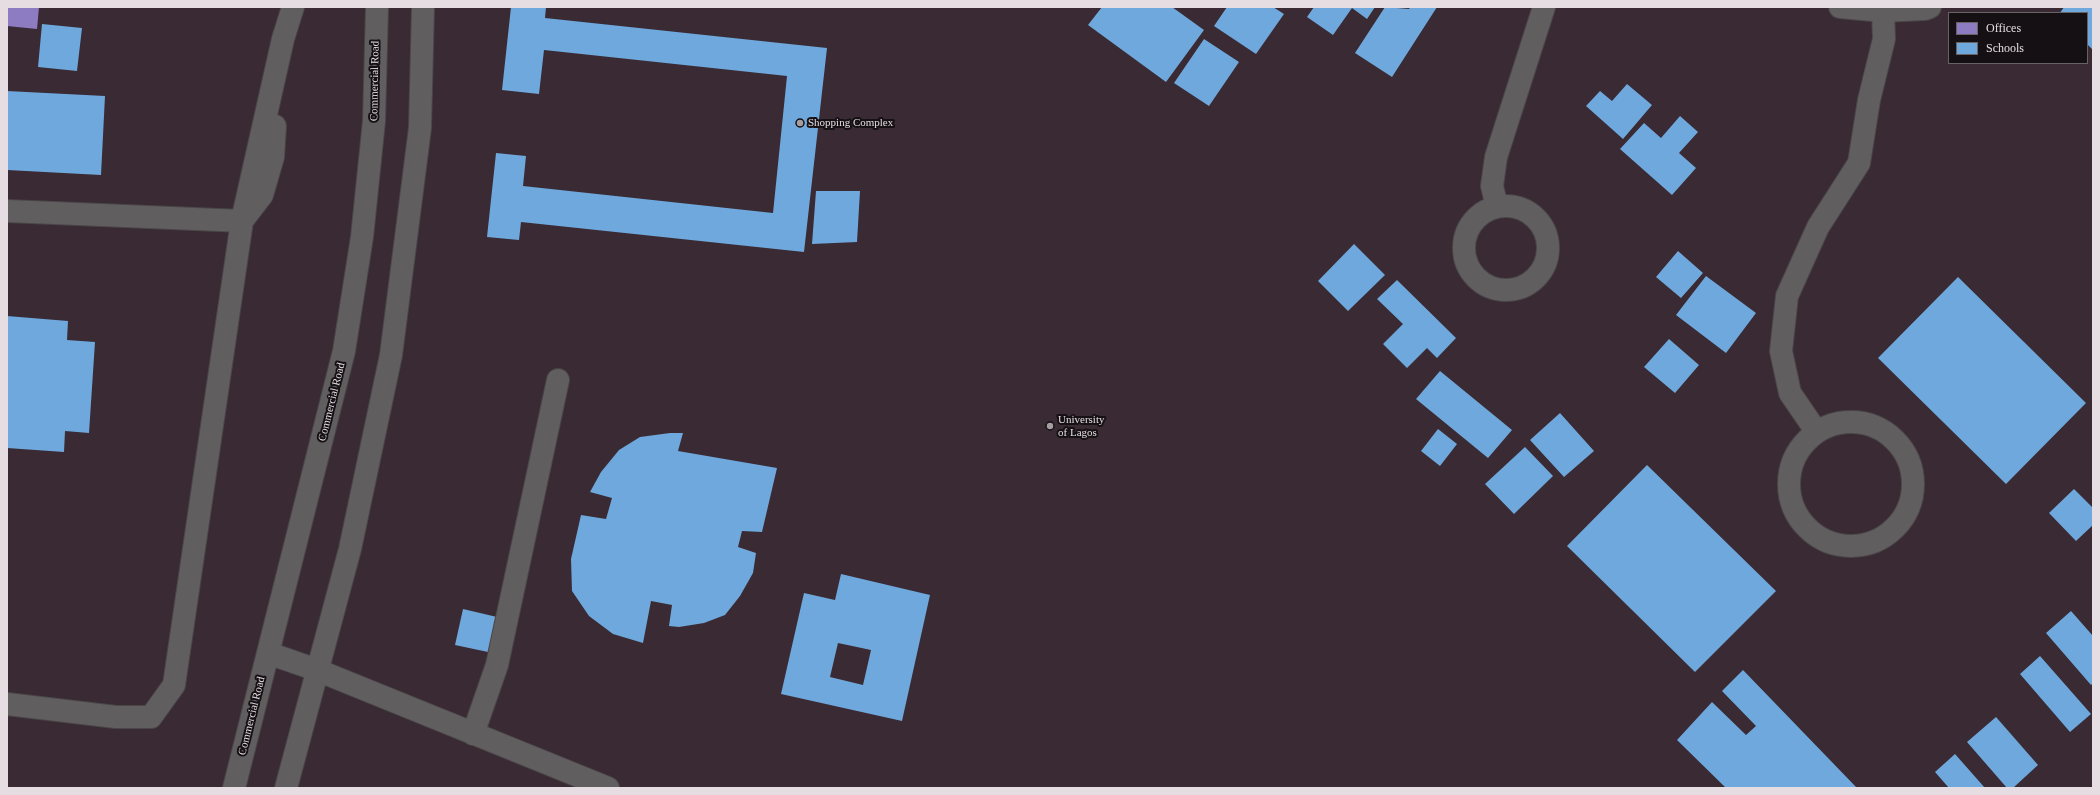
<!DOCTYPE html>
<style>
body{margin:0}
#map{position:relative;width:2100px;height:795px;overflow:hidden;background:#2d282b;font-family:"Times New Roman",serif}
canvas{display:block}
.frame{position:absolute;inset:0;border:8px solid #e5dde1;pointer-events:none}
.legend{position:absolute;left:1948px;top:12px;width:140px;height:52px;box-sizing:border-box;background:#151013;border:1px solid #686265;margin:0;padding:5px 7px;list-style:none;font-size:12px;color:#e5dde1}
.legend li{display:flex;align-items:center;gap:8px;height:20px}
.legend b{width:20px;border:1px solid #686265}
</style>
<div id="map">
<canvas width="2100" height="795"></canvas>
<div class="frame"></div>
<ul class="legend">
<li><b style="height:11px;background:#8e7cc3"></b>Offices</li>
<li><b style="height:11px;background:#6fa8dc"></b>Schools</li>
</ul>
</div>
<script>
const context = document.querySelector('canvas').getContext('2d');
context.lineJoin = 'round';
function fill(path, color) {
  context.fillStyle = color;
  context.fill(path, 'evenodd');
}
function shape(rows) {
  const path = new Path2D();
  for (const r of rows) {
    if (r.length === 3) {
      path.moveTo(r[0] + r[2], r[1]);
      path.arc(r[0], r[1], r[2], 0, 2 * Math.PI);
      continue;
    }
    path.moveTo(r[0], r[1]);
    for (let i = 2; i < r.length; i += 2) path.lineTo(r[i], r[i + 1]);
  }
  return path;
}
function strokePath(path, color, width, dash) {
  context.strokeStyle = color;
  context.lineWidth = width;
  context.lineCap = dash ? 'butt' : 'round';
  context.setLineDash(dash || []);
  context.stroke(path);
}
function drawText(font, color, halo, rows, align = 'center') {
  context.font = font + ' "Times New Roman",serif';
  context.lineWidth = 4;
  context.setLineDash([]);
  context.textBaseline = 'middle';
  context.strokeStyle = halo;
  context.fillStyle = color;
  for (const [text, x, y, turn = 0] of rows) {
    context.save();
    context.translate(x, y);
    context.rotate((+turn || 0) * Math.PI / 180);
    context.textAlign = isNaN(turn) ? turn : align;
    if (halo) context.strokeText(text, 0, 0);
    context.fillText(text, 0, 0);
    context.restore();
  }
}
const built = shape([
 [7,7,2093,7,2093,788,7,788],
 [1949,13,2087,13,2087,63,1949,63]
]);
const offices = shape([
 [7,7,39,7,37,29,7,26]
]);
const schools = shape([
 [511,7,546,7,545,18,827,48,804,252,521,222,519,240,487,237,496,153,526,156,523,186,773,213,787,76,544,50,539,94,502,90],
 [1102,7,1172,7,1204,30,1166,82,1088,25],
 [1227,7,1273,7,1284,14,1256,54,1214,26],
 [1314,7,1375,7,1367,19,1352,8,1333,35,1307,17],
 [1385,7,1409,9,1410,7,1437,7,1392,77,1355,53],
 [2064,7,2093,7,2093,50,2087,44,2087,13,2060,13],
 [42,24,82,28,77,71,38,67],
 [1204,39,1239,62,1209,106,1174,83],
 [1627,84,1652,105,1623,139,1586,106,1600,91,1612,101],
 [7,91,105,96,101,175,7,170],
 [1680,116,1698,132,1679,153,1696,168,1672,195,1620,149,1644,123,1661,138],
 [816,191,860,191,857,242,812,244],
 [1354,244,1385,275,1348,311,1318,281],
 [1678,251,1703,273,1681,298,1656,277],
 [1706,276,1756,313,1726,353,1676,315],
 [1958,277,2086,403,2006,484,1878,358],
 [1397,280,1456,338,1437,358,1427,348,1407,368,1383,344,1403,324,1377,299],
 [7,316,68,321,67,340,95,342,89,433,65,431,64,452,7,448],
 [1669,339,1699,365,1675,393,1644,367],
 [1440,371,1512,430,1488,458,1416,399],
 [1560,413,1594,451,1564,477,1530,440],
 [1438,429,1457,444,1440,466,1421,451],
 [670,433,683,433,678,451,777,468,762,532,742,531,738,547,756,553,753,573,740,596,725,615,704,623,679,627,669,626,672,605,651,601,643,643,613,634,589,616,572,591,571,559,581,515,606,519,612,498,590,492,601,472,619,450,640,437],
 [1525,447,1553,476,1514,514,1485,484],
 [1647,465,1776,591,1695,672,1567,546],
 [2074,489,2093,508,2093,525,2076,541,2049,513],
 [841,574,930,595,902,721,781,694,804,593,835,600],
 [838,643,871,650,863,685,830,677],
 [463,609,497,617,488,652,455,645],
 [2071,611,2093,636,2093,683,2091,685,2046,633],
 [2040,656,2091,714,2070,732,2020,674],
 [1743,670,1857,788,1726,788,1677,740,1712,702,1746,735,1756,726,1722,691],
 [1996,717,2038,765,2013,788,2007,788,1967,742],
 [1955,754,1985,788,1949,788,1935,772]
]);
const minor = shape([
 [1840,7,1883,11,1925,9,1930,7],
 [1506,248,42],
 [1497,207,1492,186,1496,157,1544,7],
 [7,211,242,221,262,195,273,157,275,126],
 [1851,484,62],
 [1816,431,1790,393,1781,351,1787,296,1818,227,1859,163,1869,100,1884,39,1883,11],
 [268,653,317,670,608,788],
 [7,704,116,717,151,717,174,685,242,221,283,39,293,7],
 [473,734,497,665,558,380],
 [234,788,344,351,362,237,374,121,377,7],
 [286,788,350,549,391,355,420,128,423,7]
]);
const markers = [
 [800,123,4,"#a59ea1"],
 [1050,426,4,"#a59ea1"]
];
const streetNames = [
 ["Commercial Road",375,81,-89],
 ["Commercial Road",332,402,-76],
 ["Commercial Road",252,716,-76]
];
const poiNames = [
 ["Shopping Complex",808,123],
 ["University",1058,420],
 ["of Lagos",1058,433]
];
fill(built, '#392a33');
fill(offices, '#8e7cc3');
fill(schools, '#6fa8dc');
strokePath(minor, '#4a4648', 24);
strokePath(minor, '#615e60', 22);
for (const [x, y, r, color] of markers) {
  const dot = new Path2D();
  dot.arc(x, y, r, 0, 2 * Math.PI);
  context.fillStyle = color;
  context.fill(dot);
  strokePath(dot, '#151013', 1.5);
}
drawText('11px', '#e5dde1', '#151013', streetNames);
drawText('11px', '#e5dde1', '#151013', poiNames, 'left');
</script>
